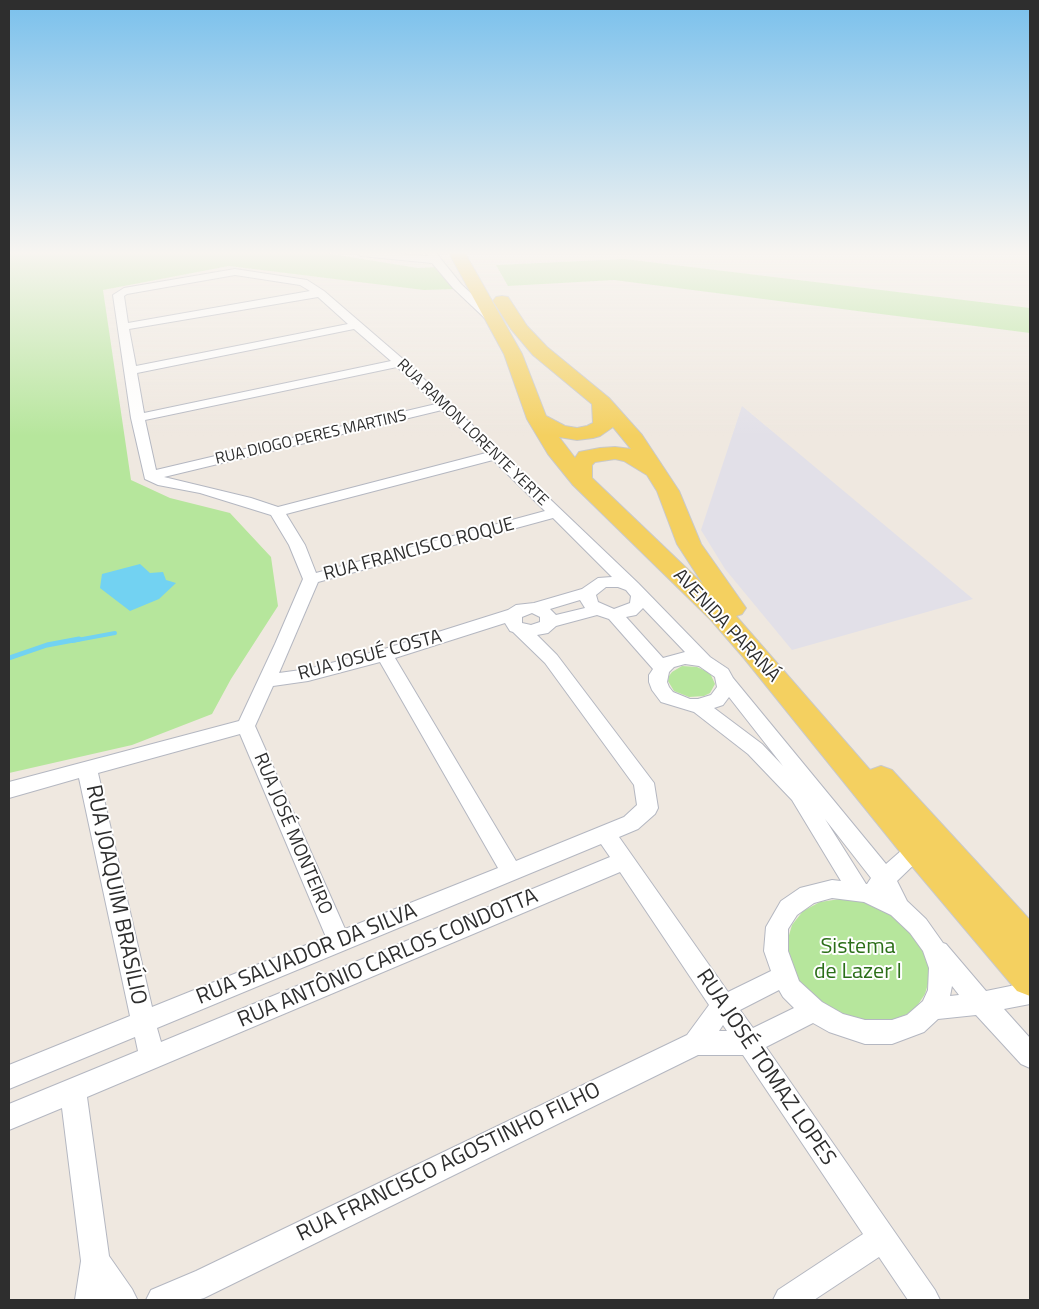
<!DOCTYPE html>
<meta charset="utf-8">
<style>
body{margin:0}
#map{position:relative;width:1039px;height:1309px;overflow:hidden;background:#efe8e0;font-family:"Titillium Web",sans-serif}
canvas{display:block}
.frame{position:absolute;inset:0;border:10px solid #2e2e2e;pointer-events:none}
</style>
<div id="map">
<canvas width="1039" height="1309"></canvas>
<div class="frame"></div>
</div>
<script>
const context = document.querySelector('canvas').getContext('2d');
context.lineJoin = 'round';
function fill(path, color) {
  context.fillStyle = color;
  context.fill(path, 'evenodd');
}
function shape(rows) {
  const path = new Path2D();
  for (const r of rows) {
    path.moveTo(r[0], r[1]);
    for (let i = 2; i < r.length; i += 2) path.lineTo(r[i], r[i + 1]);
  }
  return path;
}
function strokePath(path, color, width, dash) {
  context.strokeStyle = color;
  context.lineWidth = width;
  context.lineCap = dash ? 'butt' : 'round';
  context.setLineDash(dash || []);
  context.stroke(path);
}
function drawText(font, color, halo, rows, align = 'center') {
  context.font = font + ' "Titillium Web",sans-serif';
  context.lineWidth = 4;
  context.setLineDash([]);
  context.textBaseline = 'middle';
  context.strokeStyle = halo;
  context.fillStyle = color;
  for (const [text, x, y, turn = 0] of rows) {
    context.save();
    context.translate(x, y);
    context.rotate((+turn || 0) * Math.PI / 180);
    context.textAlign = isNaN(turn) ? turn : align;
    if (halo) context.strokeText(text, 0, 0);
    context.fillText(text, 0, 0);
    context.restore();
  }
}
const industrial = shape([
 [742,406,973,599,792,650,725,569,701,530]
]);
const green = shape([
 [9,253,326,253,418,268,435,267,456,289,424,290,229,266,103,290,131,480,170,498,230,513,271,557,278,606,231,679,212,714,132,745,9,773],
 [625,259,1030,308,1030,333,614,280,508,286,496,265],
 [682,666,697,667,710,673,715,684,710,693,704,696,689,697,674,691,668,681,669,676,672,672],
 [840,899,861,901,883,910,902,923,917,940,927,958,930,977,925,994,915,1009,899,1019,878,1022,855,1020,833,1012,814,998,799,982,789,962,787,942,792,925,803,911,820,902]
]);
const water = shape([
 [140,564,150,573,163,572,166,580,176,583,159,599,130,611,100,588,102,574]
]);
const streamFar1 = shape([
 [72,641,115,633]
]);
const stream = shape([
 [9,658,47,645,79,639]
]);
const minor = shape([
 [356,253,384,253,428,256,426,253,436,253,461,284,501,322,495,325,491,324,453,288,432,263,361,256,356,253],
 [235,269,307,280,324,291,404,360,638,583,710,657,728,669,733,678,886,864,910,843,917,840,924,843,928,849,924,855,897,881,907,901,926,919,943,943,946,944,986,991,1030,982,1030,1004,1004,1009,1030,1038,1030,1068,1021,1064,976,1015,938,1019,924,1032,892,1044,865,1044,829,1032,813,1023,766,1047,935,1290,940,1300,908,1300,879,1257,814,1300,773,1300,778,1290,863,1234,743,1055,698,1055,204,1298,197,1300,146,1300,151,1290,196,1271,687,1035,709,1005,620,872,87,1097,109,1256,132,1289,137,1299,75,1300,81,1261,62,1108,9,1130,9,1104,138,1051,135,1037,9,1089,9,1065,130,1016,79,778,9,798,9,782,239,721,275,644,303,579,289,545,271,515,200,493,158,485,145,479,131,418,113,295,124,288,235,269],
 [235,275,300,285,310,291,128,323,124,296,127,294,235,275],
 [318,297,348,324,136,366,129,329,318,297],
 [354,329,391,361,144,413,137,373,354,329],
 [397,367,436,404,156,470,145,420,397,367],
 [442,410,486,453,278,507,251,498,164,477,442,410],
 [493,460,545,511,316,573,305,545,286,514,493,460],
 [553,518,612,577,598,578,582,589,534,603,516,605,508,610,381,650,308,669,279,673,318,582,553,518],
 [606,587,618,587,626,590,631,596,630,603,614,609,598,602,596,595,606,587],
 [580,600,585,608,556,615,550,609,580,600],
 [643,608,685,652,663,658,626,617,636,615,643,608],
 [532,613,540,617,540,622,531,625,522,623,522,617,532,613],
 [597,615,609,619,653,669,649,675,649,682,652,690,661,702,694,712,748,754,792,800,841,881,832,880,800,888,781,901,766,927,764,951,771,971,728,992,619,837,638,829,655,814,658,808,654,783,557,655,537,635,548,633,556,626,597,615],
 [505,623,510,631,513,632,545,663,634,785,637,805,624,817,516,861,395,658,505,623],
 [380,662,498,868,345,929,255,726,273,686,308,681,380,662],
 [685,664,699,666,715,677,717,687,711,695,698,699,690,699,673,692,669,687,667,682,669,672,674,667,685,664],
 [729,697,783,766,762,744,714,708,723,705,729,697],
 [240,734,326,937,152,1007,98,773,240,734],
 [825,819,871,878,867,884,866,884,825,819],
 [601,844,610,857,161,1042,157,1028,601,844],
 [832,898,864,902,891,915,910,933,923,951,929,968,928,990,923,1001,907,1015,892,1020,865,1020,843,1014,822,1002,799,981,788,951,788,929,797,915,814,903,832,898],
 [952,986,959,995,950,996,952,986],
 [779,990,783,997,794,1008,753,1028,740,1010,779,990],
 [723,1025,727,1031,719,1031,723,1025]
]);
const primary = shape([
 [449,253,465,253,522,354,546,416,565,426,577,428,587,426,593,423,592,404,533,355,511,329,493,301,496,297,502,296,508,297,527,326,547,347,609,398,642,435,679,491,701,544,746,608,742,614,736,616,870,770,881,766,892,770,1030,920,1030,996,1017,991,905,858,743,657,710,619,573,485,548,454,527,419,504,354,449,253],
 [613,427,631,449,615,447,600,448,579,452,575,458,559,437,577,440,593,438,600,436,613,427],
 [615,459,624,461,647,475,657,491,677,544,703,584,592,478,592,465,595,462,615,459]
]);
const farStreetnames = [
 ["RUA RAMON LORENTE YERTE",472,433,44],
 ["RUA DIOGO PERES MARTINS",311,438,-13]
];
const streetNames = [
 ["RUA FRANCISCO ROQUE",419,550,-15],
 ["AVENIDA PARANÁ",726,626,47],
 ["RUA JOSUÉ COSTA",370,656,-15],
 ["RUA JOSÉ MONTEIRO",292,834,67]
];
const nearStreetnames = [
 ["RUA JOAQUIM BRASÍLIO",115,895,78],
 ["RUA SALVADOR DA SILVA",307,955,-22],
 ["RUA ANTÔNIO CARLOS CONDOTTA",388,959,-23],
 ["RUA JOSÉ TOMAZ LOPES",765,1068,56],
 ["RUA FRANCISCO AGOSTINHO FILHO",449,1163,-26]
];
const nearParknames = [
 ["Sistema",858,948],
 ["de Lazer I",858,973]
];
fill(industrial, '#e2e0e8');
fill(green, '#b6e69c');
fill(water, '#72d2f2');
strokePath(streamFar1, '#72d2f2', 4);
strokePath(stream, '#72d2f2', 5);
strokePath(minor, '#b4b7c1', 2);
strokePath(primary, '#c9c9c9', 2);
fill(minor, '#fff');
fill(primary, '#f4d060');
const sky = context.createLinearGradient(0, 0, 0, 436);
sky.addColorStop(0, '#79c0ec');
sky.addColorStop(0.58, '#f8f5f1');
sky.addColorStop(1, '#f8f5f100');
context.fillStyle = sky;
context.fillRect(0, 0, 1039, 436);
drawText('16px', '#2e2e2e', '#fff', farStreetnames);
drawText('19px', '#2e2e2e', '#fff', streetNames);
drawText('22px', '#2e2e2e', '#fff', nearStreetnames);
drawText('22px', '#2c6f19', '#fff', nearParknames);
</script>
